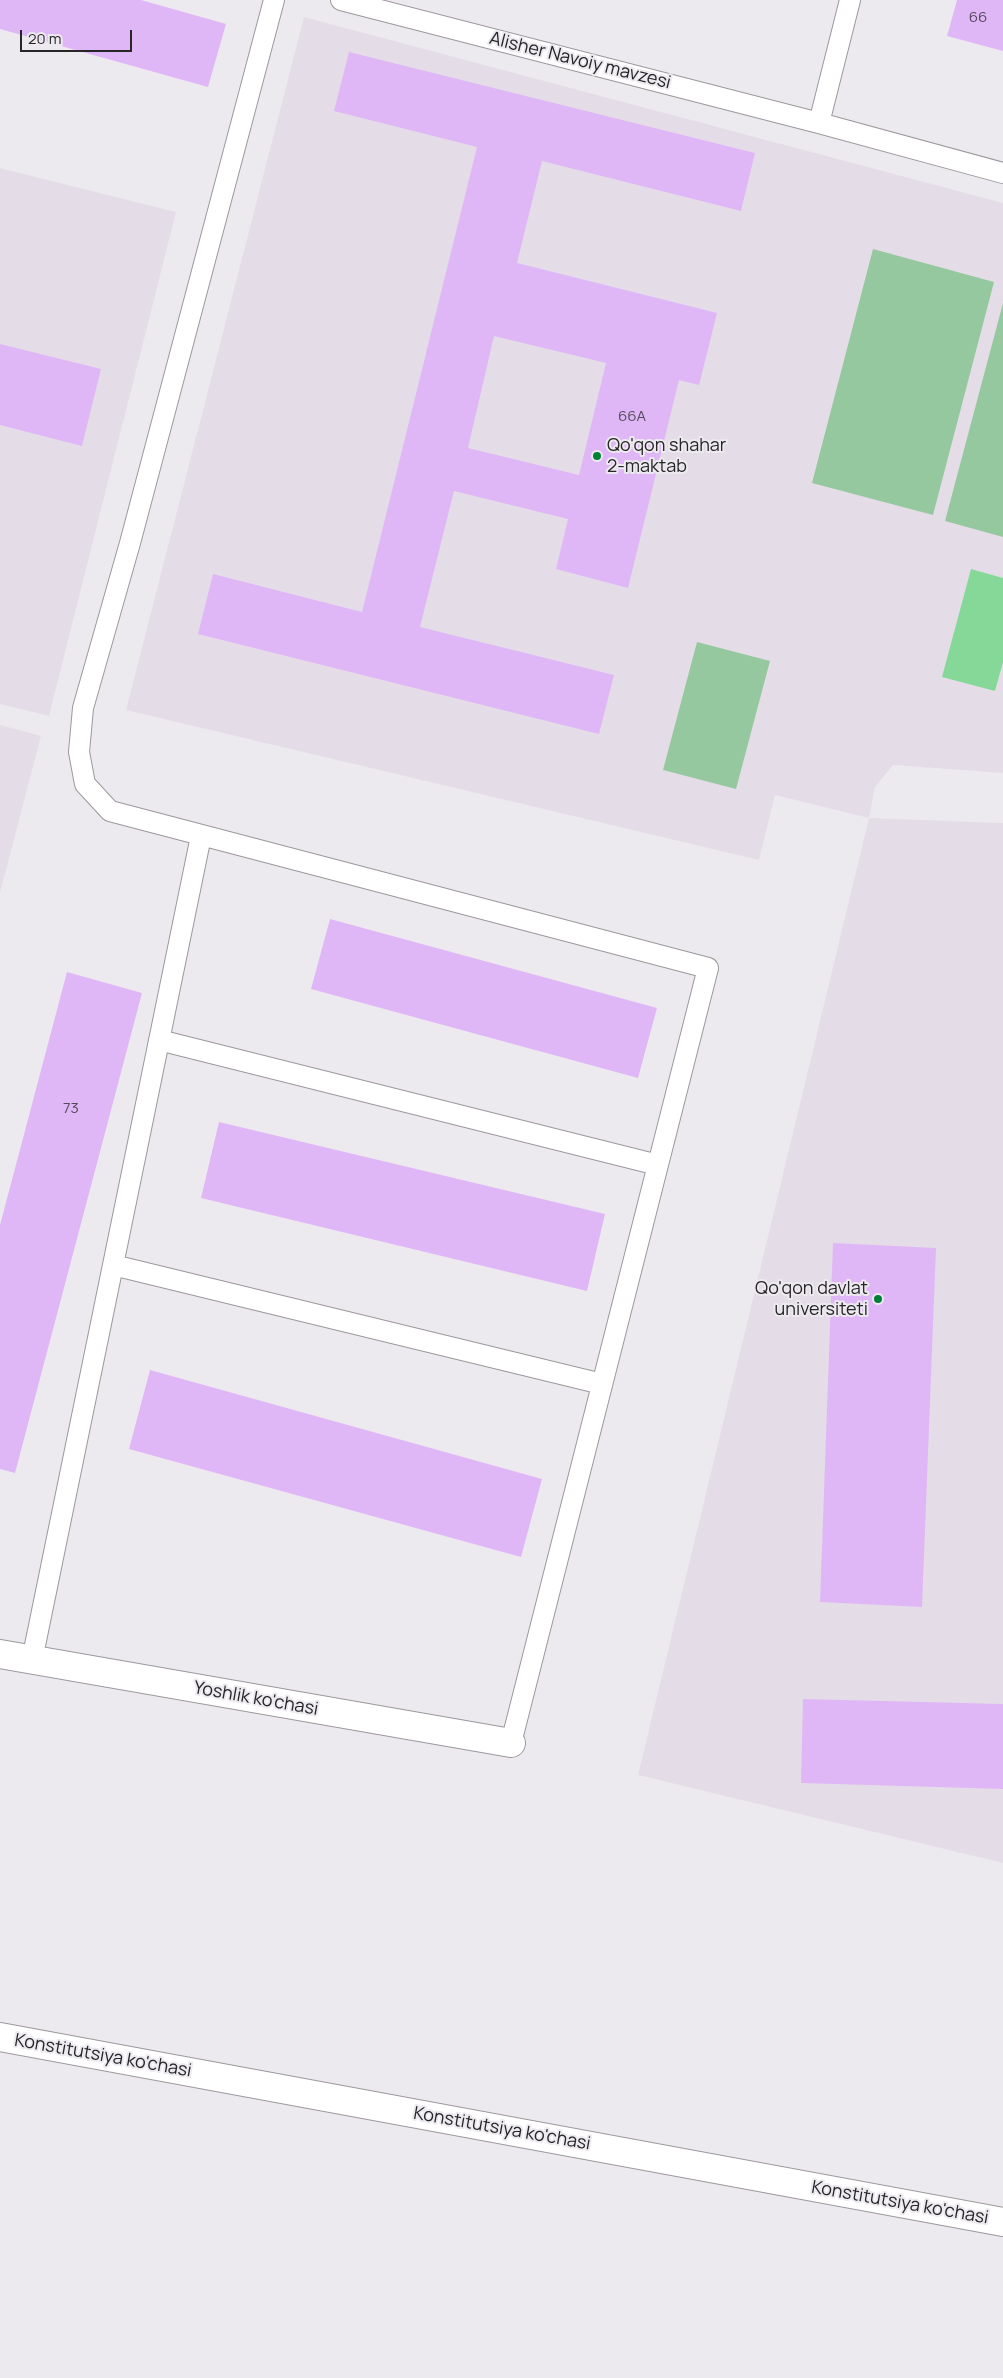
<!DOCTYPE html>
<style>
body{margin:0}
#map{position:relative;width:1003px;height:2378px;overflow:hidden;background:#edeaef;font-family:Manrope,sans-serif}
canvas{display:block}
.scale{position:absolute;left:20px;top:30px;width:112px;height:22px;box-sizing:border-box;border:2px solid #272527;border-top:0;padding-left:6px;font-size:15px;line-height:18px;white-space:nowrap;color:#272527;-webkit-text-stroke:4px #edeaef;paint-order:stroke}
</style>
<div id="map">
<canvas width="1003" height="2378"></canvas>
<div class="scale">20 m</div>
</div>
<script>
const context = document.querySelector('canvas').getContext('2d');
context.lineJoin = 'round';
function fill(path, color) {
  context.fillStyle = color;
  context.fill(path, 'evenodd');
}
function shape(rows) {
  const path = new Path2D();
  for (const r of rows) {
    path.moveTo(r[0], r[1]);
    for (let i = 2; i < r.length; i += 2) path.lineTo(r[i], r[i + 1]);
  }
  return path;
}
function strokePath(path, color, width, dash) {
  context.strokeStyle = color;
  context.lineWidth = width;
  context.lineCap = dash ? 'butt' : 'round';
  context.setLineDash(dash || []);
  context.stroke(path);
}
function drawText(font, color, halo, rows, align = 'center') {
  context.font = font + ' Manrope,sans-serif';
  context.lineWidth = 4;
  context.setLineDash([]);
  context.textBaseline = 'middle';
  context.strokeStyle = halo;
  context.fillStyle = color;
  for (const [text, x, y, turn = 0] of rows) {
    context.save();
    context.translate(x, y);
    context.rotate((+turn || 0) * Math.PI / 180);
    context.textAlign = isNaN(turn) ? turn : align;
    if (halo) context.strokeText(text, 0, 0);
    context.fillText(text, 0, 0);
    context.restore();
  }
}
const built = shape([
 [304,17,1003,203,1003,773,893,765,875,787,869,818,1003,823,1003,1863,638,1775,869,818,775,795,759,860,126,710],
 [0,168,176,212,49,716,0,704],
 [0,725,41,736,0,893]
]);
const green = shape([
 [873,249,994,282,933,515,812,483],
 [1003,303,1003,537,945,521],
 [697,642,770,661,736,789,663,770]
]);
const water = shape([
 [971,569,1003,578,1003,662,995,691,942,677]
]);
const building = shape([
 [0,0,141,0,226,24,208,87,0,29],
 [957,0,1003,0,1003,51,947,36],
 [349,52,755,153,741,211,542,161,517,263,717,313,699,385,679,380,628,588,556,569,568,519,454,491,420,627,614,675,599,734,198,634,213,574,362,612,477,147,334,111],
 [494,336,606,363,579,475,468,448],
 [0,344,101,369,82,446,0,425],
 [330,919,657,1008,638,1078,311,989],
 [67,972,142,993,15,1473,0,1469,0,1225],
 [219,1122,605,1214,587,1291,201,1198],
 [833,1243,936,1248,922,1607,820,1602],
 [150,1370,542,1479,521,1557,129,1449],
 [803,1699,1003,1704,1003,1789,801,1783]
]);
const service = shape([
 [274,0,130,543,83,708,79,752,85,784,110,811,708,968,511,1743],
 [341,0,819,123,1003,173],
 [819,123,850,0],
 [159,1040,658,1165],
 [113,1265,602,1384],
 [32,1660,201,836]
]);
const minor = shape([
 [0,1654,511,1743]
]);
const tertiary = shape([
 [0,2037,1003,2222]
]);
const markers = [
 [597,456,5,"#007f38"],
 [878,1299,5,"#007f38"]
];
const numberNames = [
 ["66",978,18],
 ["66A",632,417],
 ["73",71,1109]
];
const streetNames = [
 ["Alisher Navoiy mavzesi",580,61,14],
 ["Yoshlik ko'chasi",256,1699,10],
 ["Konstitutsiya ko'chasi",103,2056,10],
 ["Konstitutsiya ko'chasi",502,2129,10],
 ["Konstitutsiya ko'chasi",900,2203,10]
];
const poiNames = [
 ["Qo'qon shahar",607,446],
 ["2-maktab",607,467],
 ["Qo'qon davlat",868,1289,"right"],
 ["universiteti",868,1310,"right"]
];
fill(built, '#e4dde8');
fill(green, '#96c89f');
fill(water, '#86d898');
fill(building, '#e0b7f6');
strokePath(service, '#9c989d', 22);
strokePath(minor, '#9c989d', 30);
strokePath(tertiary, '#9c989d', 30);
strokePath(service, '#fff', 20);
strokePath(minor, '#fff', 28);
strokePath(tertiary, '#fff', 28);
for (const [x, y, r, color] of markers) {
  const dot = new Path2D();
  dot.arc(x, y, r, 0, 2 * Math.PI);
  context.fillStyle = color;
  context.fill(dot);
  strokePath(dot, '#edeaef', 2);
}
drawText('15px', '#554a5b', null, numberNames);
drawText('18px', '#272527', '#edeaef', streetNames);
drawText('18px', '#272527', '#edeaef', poiNames, 'left');
</script>
